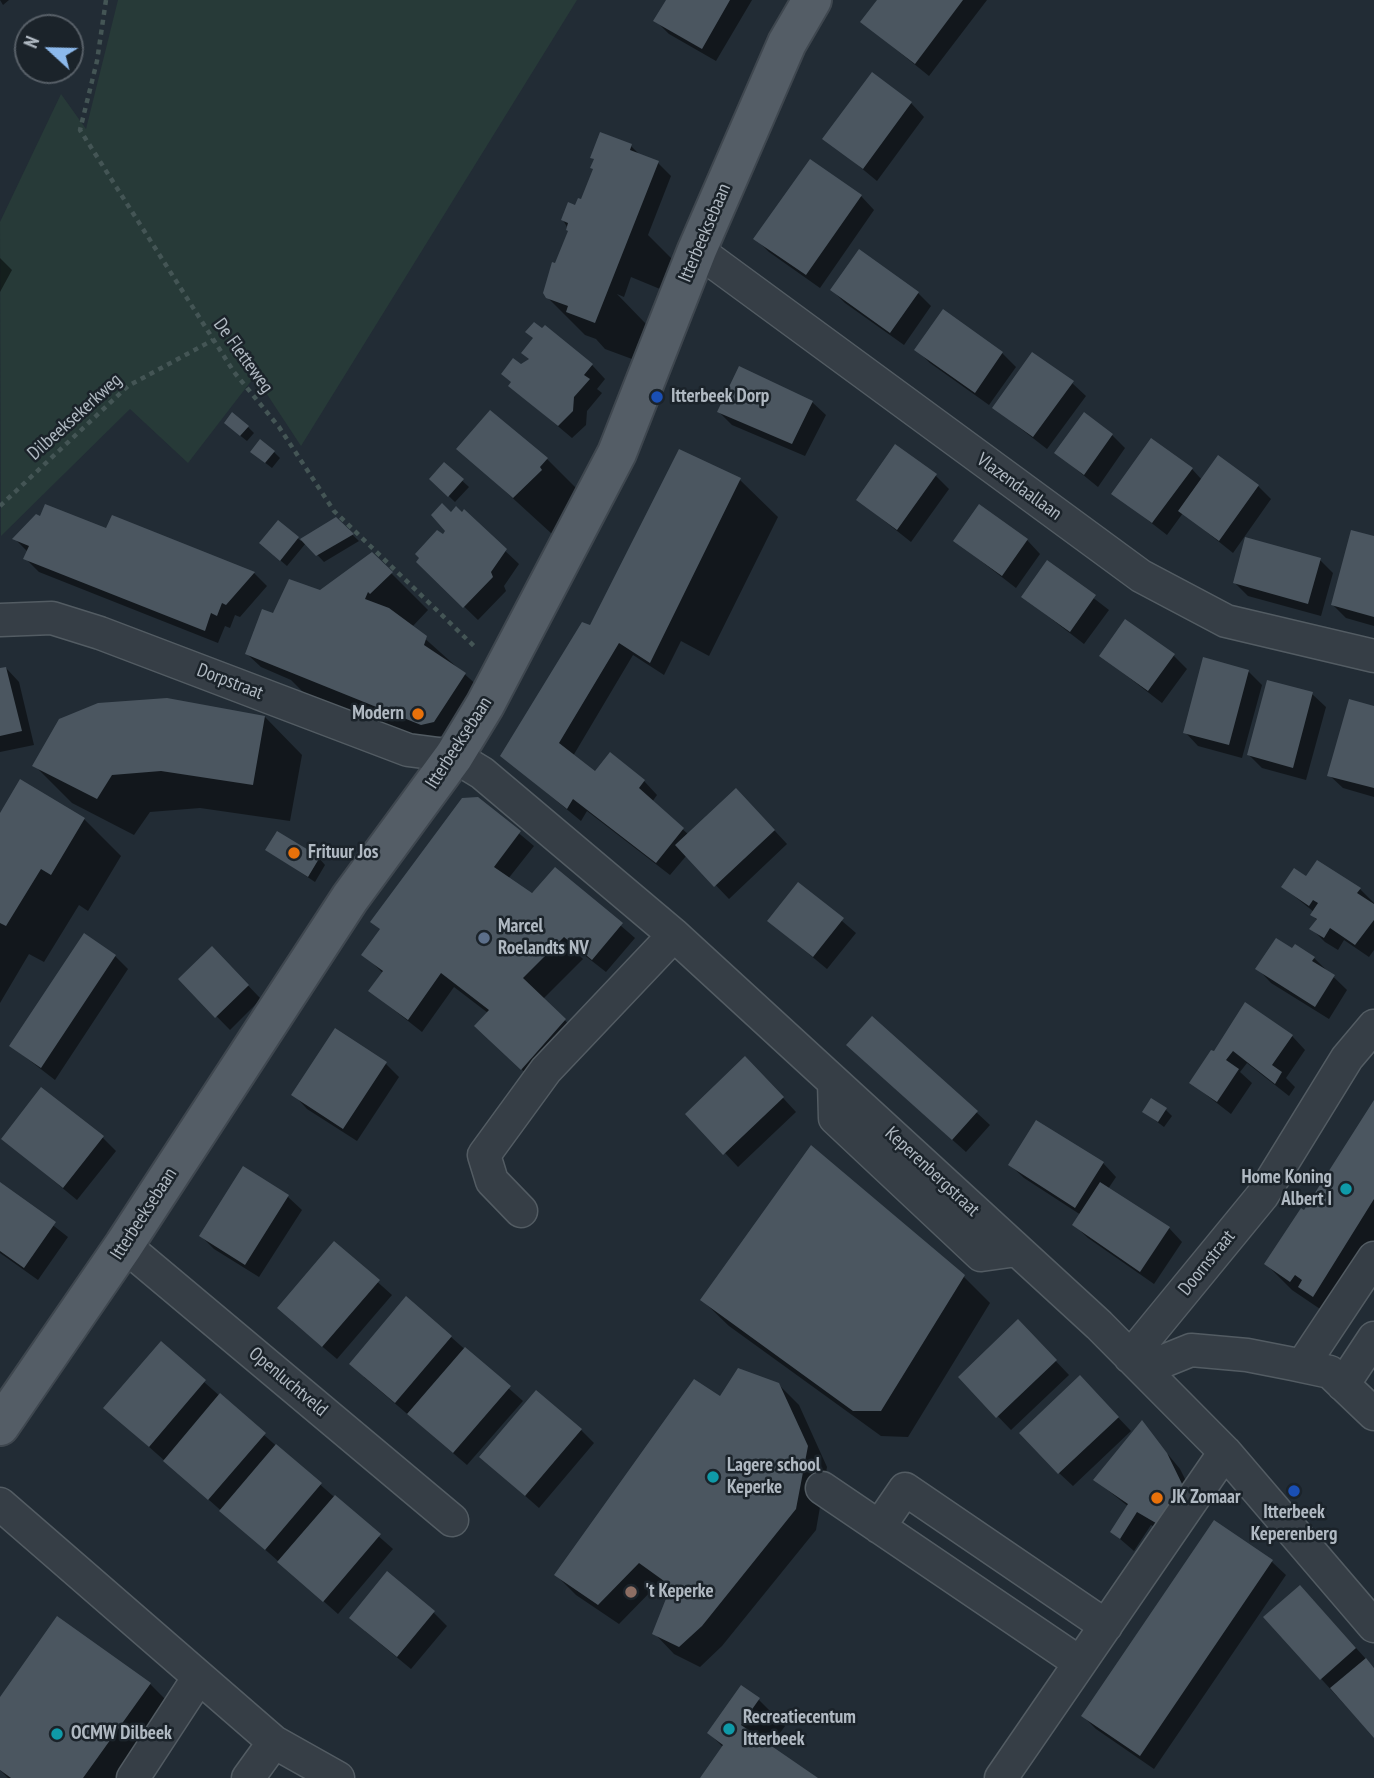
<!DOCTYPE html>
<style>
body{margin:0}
#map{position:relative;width:1374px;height:1778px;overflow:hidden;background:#222c35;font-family:"PT Sans Narrow",sans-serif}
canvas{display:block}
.north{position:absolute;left:14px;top:14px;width:70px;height:70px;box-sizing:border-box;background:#1b232a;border:2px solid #575f67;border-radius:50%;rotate:292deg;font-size:19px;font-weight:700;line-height:28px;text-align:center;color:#b0b9c2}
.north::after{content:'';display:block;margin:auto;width:24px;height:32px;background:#8cb9ec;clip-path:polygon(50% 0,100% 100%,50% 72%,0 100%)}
</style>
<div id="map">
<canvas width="1374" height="1778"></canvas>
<div class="north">N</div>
</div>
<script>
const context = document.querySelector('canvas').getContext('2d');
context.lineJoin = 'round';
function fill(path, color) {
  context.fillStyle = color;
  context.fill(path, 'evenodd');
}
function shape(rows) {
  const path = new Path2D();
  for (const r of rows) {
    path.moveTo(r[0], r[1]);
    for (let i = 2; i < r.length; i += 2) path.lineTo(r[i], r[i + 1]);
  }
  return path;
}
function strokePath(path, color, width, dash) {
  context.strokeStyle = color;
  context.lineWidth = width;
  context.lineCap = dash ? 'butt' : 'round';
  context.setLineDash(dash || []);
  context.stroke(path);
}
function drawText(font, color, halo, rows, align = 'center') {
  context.font = font + ' "PT Sans Narrow",sans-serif';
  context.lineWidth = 5;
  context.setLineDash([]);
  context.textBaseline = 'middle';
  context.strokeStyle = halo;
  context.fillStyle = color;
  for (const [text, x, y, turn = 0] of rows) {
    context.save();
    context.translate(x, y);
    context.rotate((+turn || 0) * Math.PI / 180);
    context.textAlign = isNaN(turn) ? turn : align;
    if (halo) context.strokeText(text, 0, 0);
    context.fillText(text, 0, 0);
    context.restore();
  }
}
const green = shape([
 [118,0,577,0,301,446,255,376,188,463,130,409,1,536,0,222,61,94,86,129]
]);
const shadow = shape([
 [0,0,9,0,3,5],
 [668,0,752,0,716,61,669,34,656,21],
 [879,0,987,0,929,76,862,22],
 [911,103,924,117,877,181,825,138],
 [631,146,642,157,658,163,671,176,648,235,672,259,660,289,631,277,624,297,617,294,646,324,632,359,605,349,596,339,585,335,547,297,570,232,563,220,582,202,595,170,596,161,592,157],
 [861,196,874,210,820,288,769,252,756,239],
 [0,258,12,270,0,292],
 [832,290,918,293,931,306,904,345,845,303],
 [944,312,1002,353,1016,367,989,405,930,363,917,350],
 [592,365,605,379,597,389,602,393,587,411,586,425,572,438,510,386,524,369],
 [1072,383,1086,396,1047,449,994,408],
 [812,402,826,415,805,456,732,425,719,412],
 [490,412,547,459,584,496,578,508,552,534,459,449],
 [248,427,254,433,247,441,232,429],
 [1112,435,1125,448,1098,487,1056,453],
 [680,451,740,480,778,517,709,656,681,641,664,675,633,655,573,756,596,773,644,781,657,795,652,802,689,835,750,804,787,844,729,899,687,855,670,875,587,811,581,821,502,756,591,627],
 [274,452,280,458,272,468,259,458],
 [444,464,469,487,455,502,431,479],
 [1192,469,1202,480,1258,486,1271,499,1233,553,1183,513,1167,535,1114,494],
 [935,475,949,489,911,542,858,500],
 [464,512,519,564,504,586,506,591,478,620,418,562,448,531,451,514],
 [336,519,359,541,324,562,306,543,287,566,267,549,278,522,301,541],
 [107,530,254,573,267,586,240,617,235,615,230,628,225,626,218,643,39,572,25,558,28,552,15,539],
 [1374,538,1374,626,1346,618,1333,605],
 [1027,540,1040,554,1016,588,955,541],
 [372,554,428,610,412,627,479,687,447,735,436,737,428,749,315,704,291,680,261,667,247,654,274,615,320,592],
 [1320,560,1333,573,1321,616,1248,596,1235,583],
 [1048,563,1109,610,1084,644,1023,597],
 [1173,655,1187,669,1162,703,1101,656],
 [1205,660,1249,672,1262,685,1242,758,1198,746,1185,732],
 [6,668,19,682,34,745,0,752,0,669],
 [1312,694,1326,707,1306,780,1262,768,1248,754],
 [1374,708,1374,797,1343,788,1329,775],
 [265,717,302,755,290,821,200,808,150,812,134,835,72,803,34,765],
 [478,799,534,846,508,879,531,894,555,869,635,938,606,972,574,947,573,949,583,959,543,999,585,1040,543,1089,496,1046,488,1013,454,987,422,1032,370,991,383,973,364,955],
 [0,816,84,819,121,856,88,911,79,905,44,962,29,954,0,1003],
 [267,850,319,858,325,865,315,882],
 [1318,862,1360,889,1374,903,1374,950,1369,957,1344,940,1338,950,1325,942,1312,929,1318,921,1312,915,1314,912,1283,887,1306,879],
 [799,884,856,933,827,969,769,921],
 [212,948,261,999,230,1030,180,979],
 [1293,950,1314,958,1347,990,1329,1019,1271,983,1258,969],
 [115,956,128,969,55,1080,11,1046],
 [1292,1036,1305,1050,1286,1078,1295,1087,1289,1096,1247,1063,1240,1072,1252,1083,1231,1114,1191,1083,1212,1052],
 [861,1058,976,1112,990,1125,966,1152],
 [386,1064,399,1077,357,1141,307,1109,294,1095],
 [759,1072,796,1112,738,1167,725,1153],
 [1374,1105,1374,1268,1326,1313,1292,1290,1266,1264,1305,1213],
 [1166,1110,1172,1116,1164,1127,1144,1112],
 [103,1138,116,1151,77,1200,3,1139],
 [1103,1163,1116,1177,1108,1189,1169,1228,1182,1242,1154,1284,1088,1238,1074,1225,1081,1215,1024,1178,1010,1165],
 [243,1168,288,1197,302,1210,259,1277,214,1249,201,1236],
 [0,1184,68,1237,38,1280,0,1253],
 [334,1243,392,1295,337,1359,292,1321],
 [964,1277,990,1303,908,1437,881,1436,729,1326,702,1300],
 [1031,1335,1069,1375,1011,1430,960,1377],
 [451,1337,523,1401,467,1465,364,1377],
 [161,1344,393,1549,338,1614,105,1408],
 [778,1384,799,1405,827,1467,816,1530,722,1646,700,1667,674,1654,654,1633,672,1590,660,1582,619,1624,576,1595,556,1575,720,1398],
 [1093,1391,1131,1431,1073,1486,1059,1473],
 [1142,1423,1180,1469,1199,1507,1175,1538,1151,1525,1134,1551,1112,1532,1129,1507,1095,1480],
 [581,1430,594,1443,539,1508,481,1457],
 [1214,1522,1272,1562,1286,1575,1154,1769,1096,1729,1083,1716],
 [1313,1600,1374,1668,1374,1737,1265,1617],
 [433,1612,447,1626,411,1669,365,1631],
 [150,1684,176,1710,128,1778,8,1778,0,1770,0,1700],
 [759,1700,785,1726,770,1747,815,1778,702,1778,724,1748,709,1733]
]);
const building = shape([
 [666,0,730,0,702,49,653,21],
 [877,0,963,0,915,64,860,22],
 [872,72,912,102,863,169,822,139],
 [600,132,632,144,630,150,659,161,595,323,566,312,568,306,546,298,543,293,552,262,555,263,568,231,566,230,568,223,561,220,568,202,575,205,578,198,581,199,593,169,590,168,594,159,590,158],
 [810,159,862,195,806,275,753,239],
 [859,249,919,292,890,333,830,290],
 [943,309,1003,352,975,393,914,350],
 [534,322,542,328,545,325,593,364,584,375,590,379,574,397,573,411,558,426,508,386,511,382,501,374,513,358,521,364,529,359,521,353,533,338,525,332],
 [1032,352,1074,381,1033,437,992,408],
 [739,366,813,401,792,444,717,412],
 [490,410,548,458,540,467,542,470,513,498,456,449],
 [232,412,249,426,240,436,224,423],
 [1084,412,1113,434,1084,475,1054,453],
 [1151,438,1193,468,1152,523,1111,494],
 [260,439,275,451,265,463,250,452],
 [895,444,937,474,897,530,856,500],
 [679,449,741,478,650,663,619,643,559,743,595,771,610,752,645,780,639,788,684,828,656,863,573,799,567,809,500,756,582,622,590,625],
 [1218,455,1259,485,1219,541,1178,511],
 [444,462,464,479,448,497,429,479],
 [442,503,451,512,456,506,462,512,464,509,507,549,491,572,493,577,463,608,416,562,419,558,415,554,437,530,443,534,445,531,431,515],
 [45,504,106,528,112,515,255,572,226,605,222,603,217,616,211,613,205,631,23,559,29,546,12,539,36,514,40,516],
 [979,504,1028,539,1002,576,953,541],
 [336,517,354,534,316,556,300,539],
 [278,520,299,537,280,561,259,543],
 [1351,530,1374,536,1374,617,1331,605],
 [1245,537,1321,558,1308,604,1233,583],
 [372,552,393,572,370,594,368,592,365,599,389,608,427,636,424,645,466,673,434,722,421,725,245,654,262,609,273,613,289,579,320,590],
 [1047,560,1096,595,1070,632,1021,597],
 [1125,619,1175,654,1148,691,1099,656],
 [1203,657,1249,670,1229,745,1183,733],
 [6,667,22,731,0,736,0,668],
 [1267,680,1313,692,1293,768,1247,755],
 [167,698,265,716,253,785,161,771,112,775,97,799,32,766,59,719,98,703],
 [1349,699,1374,706,1374,788,1327,776],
 [20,779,85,818,51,875,41,869,6,926,0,923,0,813],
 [736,788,775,830,714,887,675,845],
 [478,797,521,831,494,867,532,893,555,867,623,923,592,960,564,937,523,978,566,1019,521,1070,474,1026,489,1010,441,973,408,1020,368,991,383,971,361,955,380,929,370,922,462,798],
 [277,831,320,857,308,877,265,850],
 [1317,860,1361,888,1357,893,1374,904,1374,920,1355,945,1330,928,1324,938,1309,929,1317,919,1310,915,1318,903,1313,900,1309,906,1281,887,1294,868,1306,876],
 [798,882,844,918,813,957,767,921],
 [84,933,116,955,41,1068,9,1046],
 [1276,938,1292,948,1295,944,1315,957,1312,961,1335,975,1315,1007,1255,969],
 [212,946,249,985,215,1018,178,979],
 [1245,1002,1293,1035,1272,1065,1282,1072,1275,1084,1233,1051,1226,1060,1239,1069,1217,1102,1189,1083,1211,1050,1214,1051],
 [872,1016,978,1111,952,1140,846,1045],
 [335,1028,387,1062,343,1129,291,1095],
 [745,1056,784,1097,723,1155,685,1114],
 [41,1087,104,1136,63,1188,1,1139],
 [1151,1098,1167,1108,1158,1122,1142,1112],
 [1374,1100,1374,1199,1313,1297,1298,1287,1302,1280,1295,1275,1290,1282,1264,1264,1301,1208,1304,1210],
 [1036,1120,1104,1162,1075,1208,1008,1165],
 [811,1145,965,1275,881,1411,853,1411,700,1300],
 [243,1166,289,1195,245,1265,199,1236],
 [0,1182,56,1222,24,1268,0,1251],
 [1100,1182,1170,1227,1140,1272,1072,1225],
 [334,1241,380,1280,322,1347,277,1308],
 [406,1296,452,1336,395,1403,349,1364],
 [1018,1319,1057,1360,996,1418,958,1377],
 [161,1341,206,1380,149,1447,103,1408],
 [465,1347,511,1386,453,1453,407,1414],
 [738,1368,779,1383,808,1446,796,1509,702,1626,679,1647,652,1634,671,1586,639,1563,598,1605,554,1575,694,1379,720,1396],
 [1080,1375,1119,1417,1058,1474,1019,1433],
 [536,1390,582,1429,525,1496,479,1457],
 [220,1393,266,1433,208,1500,163,1461],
 [1142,1420,1167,1453,1186,1492,1161,1526,1137,1512,1120,1539,1110,1532,1128,1504,1093,1480],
 [276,1444,322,1483,265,1550,219,1511],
 [335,1495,381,1534,323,1602,277,1562],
 [1214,1520,1273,1560,1140,1756,1081,1716],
 [387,1571,435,1611,397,1657,349,1618],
 [1300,1585,1356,1648,1320,1680,1263,1617],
 [57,1616,151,1683,83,1778,11,1778,0,1770,0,1697],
 [1366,1658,1374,1668,1374,1738,1330,1688],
 [741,1685,760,1698,741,1725,818,1778,700,1778,723,1745,707,1733]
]);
const path = shape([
 [106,0,97,61,80,130,234,372,279,427,334,511,477,649],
 [0,506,128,386,213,340]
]);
const minor = shape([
 [697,250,1141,576,1226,621,1374,656],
 [0,620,52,618,100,633,408,750,454,756,482,773,674,935,1099,1325,1225,1452,1374,1626],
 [834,1082,835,1118,981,1255,1017,1250],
 [521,1211,492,1181,484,1155,546,1070,674,935],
 [124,1245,452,1520],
 [1130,1357,1262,1196,1347,1058,1374,1026],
 [1302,1366,1374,1258],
 [1144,1369,1191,1350,1247,1355,1293,1364,1330,1372,1374,1414],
 [1343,1385,1374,1338],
 [822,1488,1080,1663],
 [0,1504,274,1742,338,1778],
 [879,1527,905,1489,1106,1626],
 [133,1778,199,1677],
 [248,1778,274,1742],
 [1001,1778,1225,1452]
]);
const major = shape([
 [0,1426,124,1245,350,898,454,756,485,705,617,453,697,250,787,43,812,0]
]);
const markers = [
 [657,397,7,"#1a4fb4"],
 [418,714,7,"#e8710a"],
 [294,853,7,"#e8710a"],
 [484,938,7,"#5c6f8a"],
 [1346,1189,7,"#0f9aa8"],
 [713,1477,7,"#0f9aa8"],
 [1294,1491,7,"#1a4fb4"],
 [1157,1498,7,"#e8710a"],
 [631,1592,7,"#8d6e63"],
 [729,1729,7,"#0f9aa8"],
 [57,1734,7,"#0f9aa8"]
];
const streetNames = [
 ["Itterbeeksebaan",705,233,-67],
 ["De Fletteweg",243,356,54],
 ["Dilbeeksekerkweg",75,417,-42],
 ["Vlazendaallaan",1019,487,36],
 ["Dorpstraat",230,682,21],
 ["Itterbeeksebaan",459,743,-57],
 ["Keperenbergstraat",932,1172,43],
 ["Itterbeeksebaan",144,1214,-57],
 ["Doornstraat",1207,1263,-51],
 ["Openluchtveld",288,1382,40]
];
const poiNames = [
 ["Itterbeek Dorp",671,397],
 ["Modern",404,714,"right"],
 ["Frituur Jos",308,853],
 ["Marcel",498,927],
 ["Roelandts NV",498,949],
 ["Home Koning",1332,1178,"right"],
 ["Albert I",1332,1200,"right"],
 ["Lagere school",727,1466],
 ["Keperke",727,1488],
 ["JK Zomaar",1171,1498],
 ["Itterbeek",1294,1513,"center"],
 ["Keperenberg",1294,1535,"center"],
 ["'t Keperke",645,1592],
 ["Recreatiecentum",743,1718],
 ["Itterbeek",743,1740],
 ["OCMW Dilbeek",71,1734]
];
fill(green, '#273a38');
fill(shadow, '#0007');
fill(building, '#4b5660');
strokePath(minor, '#535c63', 35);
strokePath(major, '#3f474f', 42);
strokePath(path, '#455', 4.5, [5, 5]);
strokePath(minor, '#363e46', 32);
strokePath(major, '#545d66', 38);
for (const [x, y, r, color] of markers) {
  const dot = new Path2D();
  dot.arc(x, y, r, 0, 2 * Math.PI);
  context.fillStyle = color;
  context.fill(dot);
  strokePath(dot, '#1b232a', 2.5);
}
drawText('19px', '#b0b9c2', '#1b232a', streetNames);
drawText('bold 19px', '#b0b9c2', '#1b232a', poiNames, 'left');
</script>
